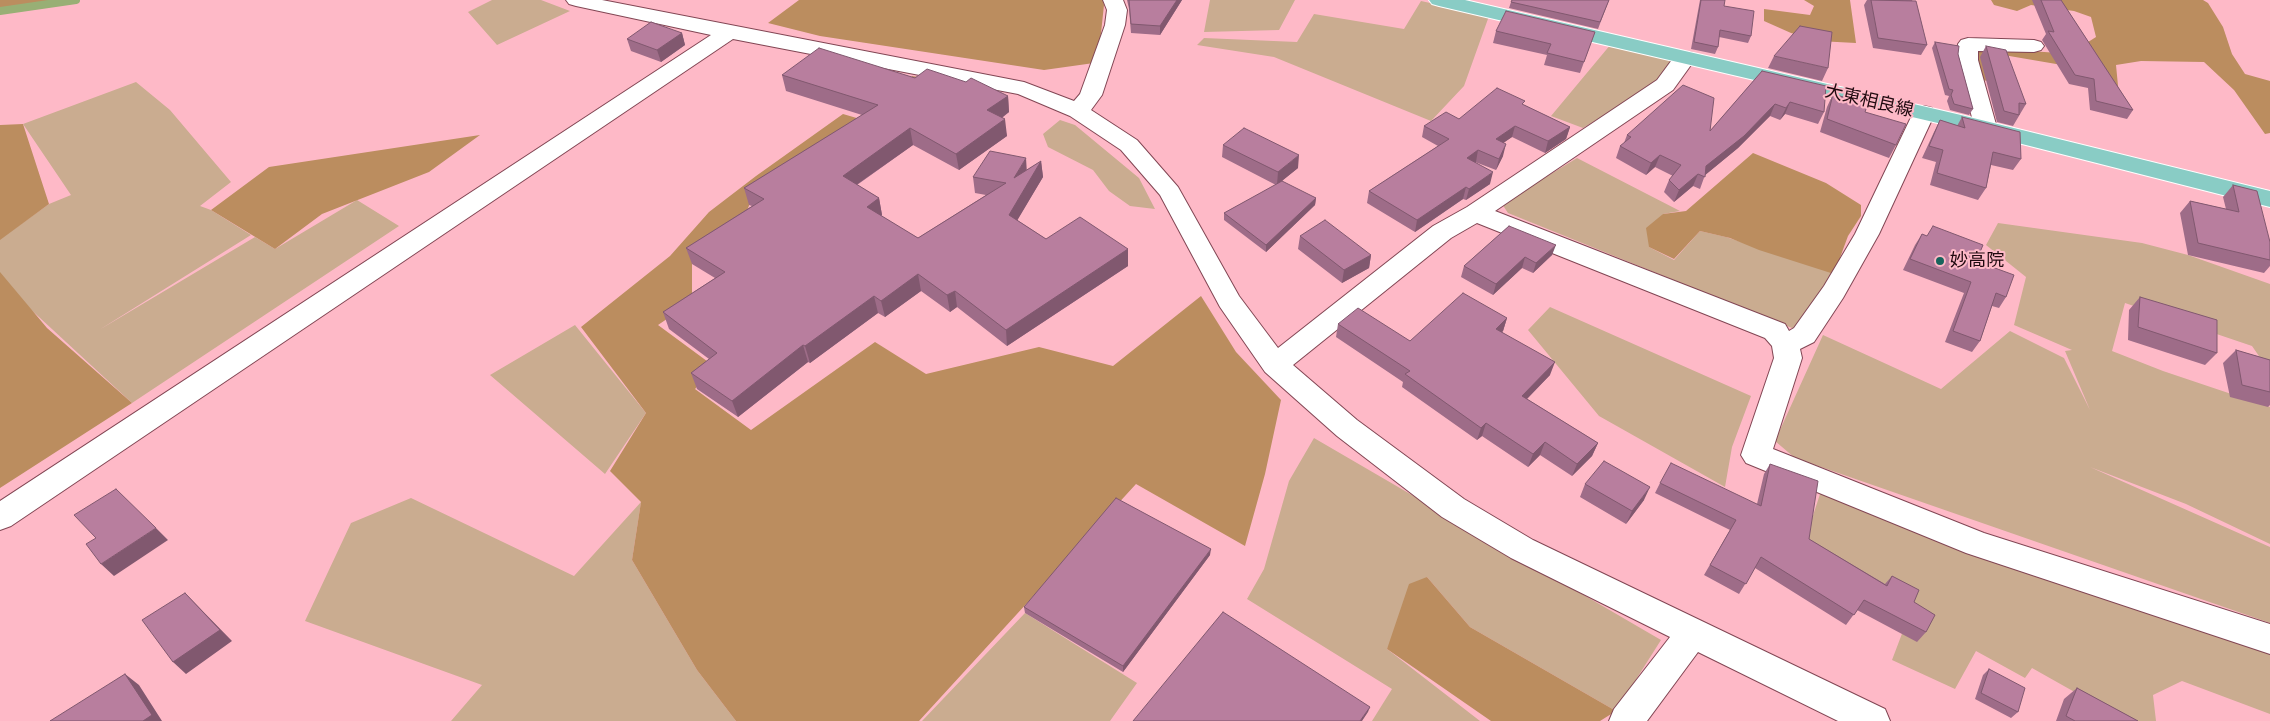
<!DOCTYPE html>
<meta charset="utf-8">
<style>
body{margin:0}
canvas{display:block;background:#feb9c7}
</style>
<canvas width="2270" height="721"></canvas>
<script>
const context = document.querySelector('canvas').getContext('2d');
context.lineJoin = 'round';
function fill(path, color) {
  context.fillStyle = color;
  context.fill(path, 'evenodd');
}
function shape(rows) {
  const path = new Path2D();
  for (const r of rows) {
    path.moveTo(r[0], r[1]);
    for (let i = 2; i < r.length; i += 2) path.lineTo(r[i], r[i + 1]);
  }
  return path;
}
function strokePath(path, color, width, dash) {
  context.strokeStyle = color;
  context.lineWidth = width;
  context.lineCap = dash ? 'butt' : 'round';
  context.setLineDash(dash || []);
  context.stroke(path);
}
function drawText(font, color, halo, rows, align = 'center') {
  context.font = font + ' Figtree,"Noto Sans JP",sans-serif';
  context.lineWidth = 4;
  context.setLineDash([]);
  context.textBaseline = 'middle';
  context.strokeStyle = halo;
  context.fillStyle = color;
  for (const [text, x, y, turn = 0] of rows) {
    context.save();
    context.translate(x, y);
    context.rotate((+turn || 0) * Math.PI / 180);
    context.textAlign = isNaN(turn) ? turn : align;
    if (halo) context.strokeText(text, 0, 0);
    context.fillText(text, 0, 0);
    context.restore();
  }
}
const green = shape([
 [492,0,541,0,570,11,497,45,468,12],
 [1210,0,1295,0,1279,30,1204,32],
 [1421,1,1489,16,1464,86,1431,121,1274,57,1197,45,1204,38,1297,42,1314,14,1404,29],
 [1611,44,1680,61,1650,88,1583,128,1551,116],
 [136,82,170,110,231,182,200,206,211,210,251,235,99,330,255,237,275,249,357,200,399,226,132,403,0,281,0,239,49,204,71,195,23,124],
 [1060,120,1075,125,1139,178,1155,209,1130,206,1109,191,1093,170,1048,147,1043,134],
 [1577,158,1680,211,1663,214,1649,247,1674,260,1700,231,1726,237,1835,273,1797,330,1508,213,1502,204],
 [1998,223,2142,243,2188,255,2270,284,2270,372,2252,346,2125,303,2112,351,2163,371,2270,407,2270,544,2186,504,2090,467,2270,547,2270,623,1795,458,1775,441,1823,335,1941,389,2010,331,2064,358,2090,410,2065,351,2072,350,2014,325,2026,277,1986,245],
 [1550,307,1751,396,1732,447,1725,487,1599,416,1528,330],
 [575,325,646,413,605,474,490,375],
 [1314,438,1661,640,1616,711,1470,627,1427,577,1387,649,1480,721,1372,721,1392,689,1247,599,1264,569,1289,481],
 [1821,491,2270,654,2270,714,2182,681,2153,695,2156,721,2126,721,2032,668,2025,678,1976,651,1955,689,1892,660,1914,602,1805,540],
 [411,498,574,576,641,502,632,560,697,670,736,721,451,721,482,685,305,621,351,523],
 [1025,613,1137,683,1110,721,922,721]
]);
const forest = shape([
 [0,0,76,0,0,11],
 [799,0,1103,0,1104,5,1099,52,1094,63,1044,70,820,36,768,23],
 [1804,0,1850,0,1856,43,1818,41,1791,33,1764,21,1764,9,1810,15,1814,6],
 [1991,0,2203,0,2208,3,2223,27,2232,54,2245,74,2270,81,2270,133,2265,134,2234,90,2204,62,2141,61,2116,65,2119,96,2097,71,1986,52,1992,81,1976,80,1971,47,2088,55,2085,44,2096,37,2091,17,2074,11,2031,5,2017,11,1994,5],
 [912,76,925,78,750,203,745,216,692,264,692,302,658,325,715,367,695,389,751,430,875,342,926,374,1039,347,1113,366,1201,296,1236,352,1281,400,1265,474,1245,546,1136,484,919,721,736,721,697,670,632,560,641,502,610,471,646,413,581,327,670,256,709,212,756,176,843,114,860,119,901,92],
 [23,124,49,204,0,240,0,125],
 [480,135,429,172,322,214,275,249,211,210,269,167],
 [1753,153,1826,183,1861,205,1861,216,1848,236,1834,274,1759,250,1730,238,1700,231,1674,259,1649,247,1646,228,1663,214,1686,211],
 [0,272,47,328,132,403,0,488],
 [1427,577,1470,627,1616,711,1600,721,1491,721,1387,649,1409,584]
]);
const stream = shape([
 [0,11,76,0]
]);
const minor = shape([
 [566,0,602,0,1024,82,1074,101,1080,94,1105,25,1107,10,1103,0,1123,0,1127,10,1125,25,1102,95,1091,110,1137,140,1178,187,1239,296,1278,348,1433,226,1467,207,1657,80,1677,53,1685,52,1693,53,1696,58,1673,90,1495,211,1785,324,1789,331,1794,328,1824,286,1855,234,1913,113,1916,108,1924,106,1932,108,1935,113,1879,234,1843,298,1814,342,1800,349,1802,358,1773,449,1984,533,2270,624,2270,654,1966,553,1746,463,1741,455,1774,358,1772,346,1765,338,1477,223,1451,238,1293,365,1357,420,1464,499,1533,540,1885,709,1890,721,1838,721,1698,652,1647,721,1609,721,1614,709,1670,637,1511,558,1442,517,1337,436,1265,372,1220,307,1160,195,1121,150,1070,116,1018,94,733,39,11,526,0,530,0,501,711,35,576,6,569,4,566,0],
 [1968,38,2034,40,2041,42,2044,46,2041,50,2034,52,1978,51,1978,60,1997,128,1994,133,1986,135,1978,133,1975,128,1956,60,1958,44,1961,40,1968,38]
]);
const major = shape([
 [1429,0,1465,0,1961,115,2270,191,2270,207,1959,128,1439,6,1432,4,1429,0]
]);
const wall = shape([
 [1127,0,1182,0,1160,35,1131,33,1129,9],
 [1609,0,1598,29,1509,8,1511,2],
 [1700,0,1723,0,1724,6,1751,36,1748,43,1719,37,1718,47,1715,54,1691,49],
 [1867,0,1912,0,1927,45,1921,55,1873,48,1864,5],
 [2032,0,2061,0,2133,110,2127,119,2090,110,2088,88,2069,84,2042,40,2046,34],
 [1496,31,1595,32,1580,73,1544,65,1547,55,1493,43],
 [682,33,685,45,661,62,631,51,627,39],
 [1935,42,1958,54,1973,109,1969,115,1950,110,1947,101,1949,96,1945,95,1932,48],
 [1986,46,2026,104,2013,126,1997,122,1980,57],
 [1774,56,1828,68,1822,81,1768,68],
 [1762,71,1824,112,1818,124,1785,114,1780,120,1770,116,1738,148,1705,175,1700,189,1693,186,1674,202,1664,192,1669,180,1673,176,1655,167,1646,175,1616,158,1620,146,1624,143,1627,135,1710,131],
 [782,75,915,78,1008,96,1009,112,1002,118,1007,136,959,170,913,145,857,185,879,198,882,215,881,216,918,238,986,195,975,193,973,177,1027,170,1041,161,1043,177,1017,220,1046,239,1128,249,1128,266,1007,346,957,307,950,312,921,291,885,317,878,313,810,363,808,362,738,417,697,389,691,373,709,359,669,329,663,312,715,278,692,264,686,248,752,206,749,205,744,188,862,115,786,91],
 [1833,94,1896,145,1889,158,1820,132,1827,107],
 [1524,105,1570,127,1566,139,1545,153,1512,137,1503,143,1503,156,1496,170,1475,162,1490,184,1466,200,1463,199,1415,232,1367,203,1369,191,1438,146,1422,137,1424,126],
 [1962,117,2021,159,2013,170,1991,165,1986,188,1978,200,1930,185,1936,162,1922,158,1934,132,1940,120,1957,126],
 [1223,145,1298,168,1279,183,1316,198,1315,205,1266,252,1224,220,1224,213,1276,185,1222,157],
 [2233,185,2270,242,2270,266,2264,273,2188,255,2180,213,2190,201,2226,209,2223,197],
 [1509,226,1552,255,1533,273,1522,268,1493,295,1461,277,1464,266],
 [1922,234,1978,257,1984,264,2006,297,1999,308,1992,306,1980,341,1972,352,1945,342,1964,293,1903,270,1915,245],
 [1300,236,1371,255,1369,268,1342,283,1298,249],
 [2140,297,2217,353,2205,365,2128,340,2129,310],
 [1507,318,1503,331,1502,332,1550,375,1527,399,1598,443,1592,456,1572,476,1540,455,1528,467,1482,436,1477,440,1402,387,1403,382,1336,337,1338,324,1410,341],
 [2236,350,2270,360,2270,405,2268,407,2230,397,2223,363],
 [1770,464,1809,539,1885,584,1892,576,1914,602,1926,632,1917,642,1857,610,1846,625,1755,568,1739,594,1704,575,1730,530,1655,493,1660,483,1757,504,1764,474],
 [1585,484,1644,500,1626,524,1580,497],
 [1210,555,1123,672,1025,613,1024,607],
 [1989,669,2018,712,2011,718,1975,699,1983,675],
 [2077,688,2138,721,2056,721,2064,699]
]);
const shadedWall = shape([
 [1177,0,1182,0,1160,35,1160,26],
 [682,33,685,45,661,62,657,50],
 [1008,96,1009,112,989,127,987,110],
 [1790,102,1785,114,1780,120,1786,108],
 [1775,104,1770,116,1738,148,1704,176,1706,166],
 [1005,119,1007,136,959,170,956,154],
 [1515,126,1512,137,1493,150,1496,139],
 [1570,127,1566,139,1545,153,1548,141],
 [910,128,913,145,846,192,843,176],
 [1506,144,1503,156,1496,170,1499,159],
 [1478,150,1476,162,1465,169,1467,158],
 [1299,155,1298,168,1277,185,1278,172],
 [1660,155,1655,167,1646,175,1651,163],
 [1026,158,1027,174,1014,178],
 [1041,161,1043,177,1011,231,1009,215],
 [1493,172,1490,184,1466,200,1469,189],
 [1698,174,1693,186,1674,202,1679,190],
 [1466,187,1463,199,1415,232,1417,220],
 [879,198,882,215,870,224,867,207],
 [1316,198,1315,205,1266,252,1266,245],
 [1556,245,1552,255,1533,273,1536,263],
 [1128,249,1128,266,1007,346,1006,330],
 [1371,255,1369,268,1342,283,1344,270],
 [1525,257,1522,268,1493,295,1496,284],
 [918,274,921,291,885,317,881,301],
 [955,291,957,307,950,312,947,295],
 [874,296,878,313,810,363,805,346],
 [1507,318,1503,331,1492,342,1496,329],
 [803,345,808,362,738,417,732,401],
 [1555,362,1550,375,1518,408,1522,396],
 [1486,423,1482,436,1477,440,1481,428],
 [1545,442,1540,455,1528,467,1533,454],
 [1598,443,1592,456,1572,476,1577,464],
 [1650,487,1644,500,1626,524,1632,511],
 [156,528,168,540,114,576,101,564],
 [1211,549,1210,555,1123,672,1123,666],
 [185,593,232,641,186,674,173,662],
 [125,674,139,685,162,721,143,721],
 [1370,707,1368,712,1362,721,1360,721]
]);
const building = shape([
 [1129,0,1177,0,1160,26,1131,24,1129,0],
 [1512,0,1609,0,1600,22,1511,2,1512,0],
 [1701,0,1725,0,1724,6,1754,11,1751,36,1720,30,1718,47,1694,42,1701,0],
 [1871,0,1916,1,1927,45,1878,38,1871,0],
 [2041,0,2061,0,2133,110,2096,101,2094,79,2075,75,2048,31,2054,32,2041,0],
 [1506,11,1595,32,1584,62,1547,53,1551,44,1496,31,1506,11],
 [651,22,682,33,657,50,627,39,651,22],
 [1800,26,1832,32,1828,68,1774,56,1800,26],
 [1935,42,1959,46,1958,54,1973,109,1954,104,1951,95,1953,90,1949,89,1935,42],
 [1986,46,2006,50,2026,104,2019,103,2019,115,2004,111,1986,46],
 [819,48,915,78,927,69,966,82,971,78,1008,96,987,110,1005,119,956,154,910,128,843,176,879,198,867,207,918,238,1006,183,973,177,990,151,1026,158,1014,178,1041,161,1009,215,1046,239,1080,217,1128,249,1006,330,955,291,947,295,918,274,881,301,874,296,805,346,803,345,732,401,691,373,717,353,663,312,725,272,686,248,764,199,744,188,878,105,782,75,819,48],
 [1762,71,1826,86,1824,112,1790,102,1786,108,1775,104,1744,136,1706,166,1705,177,1698,174,1679,190,1669,180,1681,165,1660,155,1651,163,1620,146,1631,137,1627,135,1683,85,1714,98,1710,131,1762,71],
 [1497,88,1525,101,1522,104,1570,127,1548,141,1515,126,1496,139,1506,144,1499,159,1478,150,1467,158,1493,172,1469,189,1466,187,1417,220,1369,191,1449,139,1424,126,1446,112,1459,119,1497,88],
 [1833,94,1868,104,1865,112,1906,124,1896,145,1827,119,1833,94],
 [1962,117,2020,132,2021,159,1993,152,1986,188,1937,173,1943,150,1929,146,1940,120,1965,128,1962,117],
 [1244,128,1299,155,1278,172,1223,145,1244,128],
 [1282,181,1316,198,1266,245,1224,213,1282,181],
 [2233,185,2257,191,2270,242,2270,260,2198,243,2190,201,2239,212,2233,185],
 [1325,220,1371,255,1344,270,1300,236,1325,220],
 [1509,226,1556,245,1536,263,1525,257,1496,284,1464,266,1509,226],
 [1933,226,1983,245,1978,257,1985,260,1984,264,2014,275,2006,297,1996,293,1980,341,1953,331,1971,282,1910,259,1922,234,1927,236,1933,226],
 [1463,293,1507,318,1496,329,1555,362,1522,396,1598,443,1577,464,1545,442,1533,454,1486,423,1481,428,1405,374,1410,371,1338,324,1358,308,1410,341,1463,293],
 [2140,297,2217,320,2217,353,2138,327,2140,297],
 [2236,350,2270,360,2270,392,2242,385,2236,350],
 [1604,461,1650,487,1632,511,1585,484,1604,461],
 [1671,463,1761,506,1770,464,1818,481,1809,539,1887,586,1892,576,1919,590,1914,602,1935,615,1926,632,1864,600,1854,615,1761,557,1746,584,1710,565,1736,520,1660,483,1671,463],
 [116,489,156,528,101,564,86,544,96,538,74,515,116,489],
 [1116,498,1211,549,1123,666,1024,607,1116,498],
 [185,593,220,630,173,662,142,620,185,593],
 [1223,612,1370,707,1360,721,1133,721,1223,612],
 [1989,669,2025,688,2018,712,1981,693,1989,669],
 [125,674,152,715,143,721,50,721,125,674],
 [2077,688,2138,721,2075,721,2066,716,2077,688]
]);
const markers = [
 [1940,261,5,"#18645d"]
];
const streetNames = [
 ["大東相良線",1869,101,13]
];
const poiNames = [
 ["妙高院",1950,261]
];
fill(green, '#caac90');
fill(forest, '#bb8d5f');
strokePath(stream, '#98af75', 8);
strokePath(minor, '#824654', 2);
strokePath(major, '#fff', 2);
fill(minor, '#fff');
fill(major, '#89ccc5');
fill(wall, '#9e6c88');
fill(shadedWall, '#81586f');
fill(building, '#b87e9e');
strokePath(building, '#81586f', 1);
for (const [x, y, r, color] of markers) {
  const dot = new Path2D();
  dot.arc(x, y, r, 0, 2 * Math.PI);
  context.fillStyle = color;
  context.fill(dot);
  strokePath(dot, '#feb9c7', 2);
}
drawText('18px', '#20090f', '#feb9c7', streetNames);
drawText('18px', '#20090f', '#feb9c7', poiNames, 'left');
</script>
